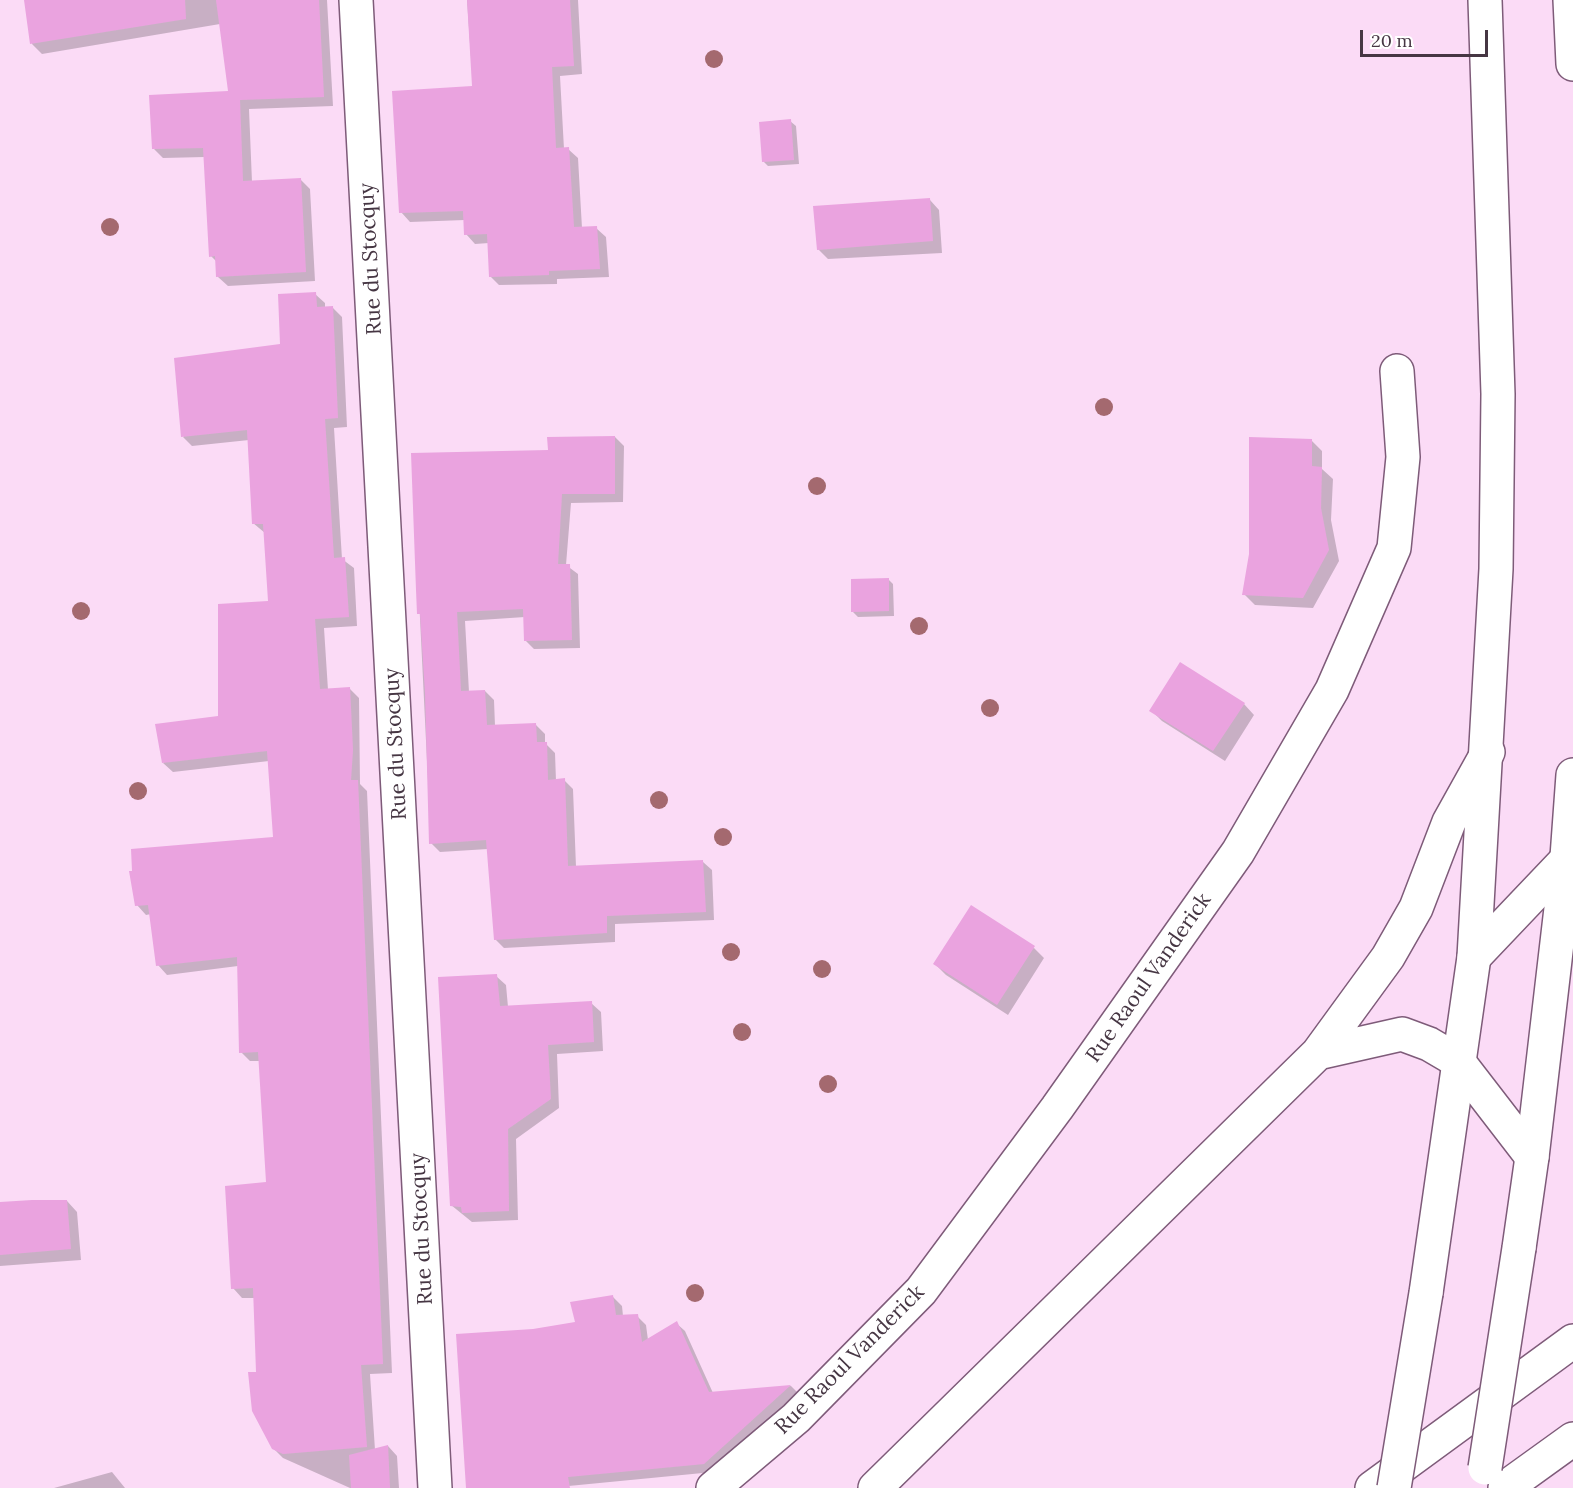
<!DOCTYPE html>
<style>
body{margin:0}
#map{position:relative;width:1573px;height:1488px;overflow:hidden;background:#fbdbf6;font-family:Lora,serif}
canvas{display:block}
.scale{position:absolute;left:1360px;top:30px;width:128px;height:27px;box-sizing:border-box;border:3px solid #463643;border-top:0;padding-left:8px;font-size:18px;line-height:21px;white-space:nowrap;color:#463643;-webkit-text-stroke:4px #fff;paint-order:stroke}
</style>
<div id="map">
<canvas width="1573" height="1488"></canvas>
<div class="scale">20 m</div>
</div>
<script>
const context = document.querySelector('canvas').getContext('2d');
context.lineJoin = 'round';
function fill(path, color) {
  context.fillStyle = color;
  context.fill(path, 'evenodd');
}
function shape(rows) {
  const path = new Path2D();
  for (const r of rows) {
    path.moveTo(r[0], r[1]);
    for (let i = 2; i < r.length; i += 2) path.lineTo(r[i], r[i + 1]);
  }
  return path;
}
function strokePath(path, color, width, dash) {
  context.strokeStyle = color;
  context.lineWidth = width;
  context.lineCap = dash ? 'butt' : 'round';
  context.setLineDash(dash || []);
  context.stroke(path);
}
function drawText(font, color, halo, rows, align = 'center') {
  context.font = font + ' Lora,serif';
  context.lineWidth = 6;
  context.setLineDash([]);
  context.textBaseline = 'middle';
  context.strokeStyle = halo;
  context.fillStyle = color;
  for (const [text, x, y, turn = 0] of rows) {
    context.save();
    context.translate(x, y);
    context.rotate((+turn || 0) * Math.PI / 180);
    context.textAlign = isNaN(turn) ? turn : align;
    if (halo) context.strokeText(text, 0, 0);
    context.fillText(text, 0, 0);
    context.restore();
  }
}
const shadow = shape([
 [25,0,327,0,333,106,249,109,252,182,300,179,310,189,315,281,228,286,218,277,217,262,211,256,205,157,163,158,154,149,230,93,220,24,42,54,32,44],
 [467,0,578,0,582,74,560,76,564,149,568,149,578,158,582,228,596,228,606,237,609,277,557,279,557,284,499,285,490,276,489,243,475,244,466,234,465,220,410,222,401,212,473,88],
 [790,121,796,126,799,164,768,166,763,161],
 [930,200,939,210,942,253,828,259,818,249],
 [315,294,325,303,325,308,333,308,342,317,347,427,334,428,342,559,354,568,357,626,324,628,328,690,350,689,359,698,360,784,367,791,392,1373,370,1374,375,1450,388,1446,397,1456,399,1488,350,1488,283,1458,273,1448,258,1373,254,1298,242,1298,233,1288,267,1183,260,1061,250,1061,241,1052,238,966,167,975,158,965,151,914,146,915,137,905,274,839,269,761,173,772,163,763,219,717,269,603,265,533,253,523,249,440,192,446,183,437,282,345],
 [615,437,624,446,623,502,571,503,566,565,578,574,580,648,534,649,525,640,525,617,465,621,469,692,485,691,494,700,495,726,536,725,545,734,545,743,555,753,556,781,564,780,573,789,576,867,703,862,712,870,714,920,615,924,615,942,504,948,495,939,488,849,440,852,431,843,412,455,549,451],
 [1311,440,1322,451,1322,469,1333,479,1331,520,1339,561,1313,608,1255,605,1244,594],
 [888,579,893,584,894,616,858,617,853,612],
 [1244,704,1254,715,1225,761,1162,721,1151,710],
 [1034,948,1044,958,1008,1015,946,975,935,964],
 [496,976,506,985,508,1007,591,1003,601,1012,603,1051,557,1054,559,1108,516,1139,518,1220,472,1222,451,1205],
 [67,1201,77,1212,81,1260,0,1266,0,1204],
 [613,1297,622,1306,623,1316,637,1316,646,1325,648,1340,676,1323,685,1331,713,1393,791,1386,799,1394,713,1472,548,1488,533,1330,577,1323],
 [112,1472,125,1488,54,1488]
]);
const building = shape([
 [24,0,185,0,186,19,30,44],
 [216,0,319,0,324,97,240,100,243,181,301,178,306,272,216,277,215,256,209,257,203,148,152,149,149,95,228,91],
 [467,0,570,0,574,66,552,67,556,148,569,147,574,227,597,226,600,269,549,271,549,275,489,277,487,234,464,235,463,211,399,213,392,91,472,86],
 [791,119,794,160,762,162,759,122],
 [930,198,933,241,817,250,813,206],
 [316,292,317,307,333,306,338,418,325,419,334,558,345,557,349,617,315,619,320,689,350,687,353,750,351,780,358,780,383,1364,361,1365,367,1447,283,1454,272,1449,252,1411,248,1372,256,1372,253,1288,231,1289,225,1186,266,1182,258,1052,239,1053,237,957,156,966,148,905,135,906,129,871,132,871,131,849,273,837,267,751,162,763,155,724,218,716,218,604,268,601,263,524,252,524,247,430,181,437,174,358,280,344,278,294],
 [615,436,615,494,562,494,558,564,570,564,572,640,524,641,523,609,457,612,461,691,485,690,487,725,536,723,537,742,547,742,548,780,565,778,568,866,703,860,706,912,607,916,607,933,494,940,486,840,429,844,425,692,420,614,417,614,416,590,411,453,548,450,547,437],
 [1249,437,1312,439,1312,466,1322,467,1321,508,1329,550,1303,598,1242,595,1249,554],
 [889,578,889,611,851,612,851,579],
 [1180,662,1245,703,1213,751,1149,711],
 [971,905,1035,946,997,1005,933,964],
 [497,974,500,1006,592,1001,594,1042,548,1045,551,1099,508,1129,509,1211,462,1213,461,1207,450,1206,438,977],
 [32,1200,67,1200,71,1249,0,1255,0,1202],
 [613,1295,616,1315,638,1314,642,1342,677,1321,709,1392,791,1385,704,1464,568,1477,570,1488,466,1488,456,1334,533,1329,575,1322,570,1302],
 [388,1445,390,1488,351,1488,349,1455]
]);
const minor = shape([
 [356,0,435,1488],
 [713,1488,796,1418,921,1291,1057,1108,1238,852,1332,690,1394,548,1403,457,1397,371]
]);
const secondary = shape([
 [1570,0,1573,64],
 [1519,1248,1532,1157,1567,857,1573,775],
 [1426,1293,1474,957,1496,569,1498,394,1485,0]
]);
const motorway = shape([
 [1474,957,1573,853],
 [1318,1053,1402,1034,1429,1044,1458,1061,1532,1157],
 [875,1488,1318,1053,1388,957,1416,908,1449,822,1488,752],
 [1372,1488,1573,1341],
 [1505,1488,1573,1439]
]);
const secondaryBridge = shape([
 [1485,1468,1519,1248],
 [1394,1488,1426,1293]
]);
const trees = [
 [714,59],
 [110,227],
 [1104,407],
 [817,486],
 [81,611],
 [919,626],
 [990,708],
 [138,791],
 [659,800],
 [723,837],
 [731,952],
 [822,969],
 [742,1032],
 [828,1084],
 [695,1293]
];
const streetNames = [
 ["Rue du Stocquy",371,259,-93],
 ["Rue du Stocquy",396,744,-93],
 ["Rue Raoul Vanderick",1149,978,-55],
 ["Rue du Stocquy",422,1229,-93],
 ["Rue Raoul Vanderick",850,1360,-45]
];
fill(shadow, '#0003');
fill(building, '#eaa3df');
strokePath(minor, '#7e5b79', 36);
strokePath(secondary, '#7e5b79', 36);
strokePath(motorway, '#7e5b79', 36);
strokePath(minor, '#fff', 33);
strokePath(secondary, '#fff', 33);
strokePath(motorway, '#fff', 33);
strokePath(secondaryBridge, '#7e5b79', 36, []);
strokePath(secondaryBridge, '#fff', 33);
context.fillStyle = '#a4696f';
for (const [x, y] of trees) {
  context.beginPath();
  context.arc(x, y, 9, 0, 2 * Math.PI);
  context.fill();
}
drawText('21px', '#463643', '#fff', streetNames);
</script>
